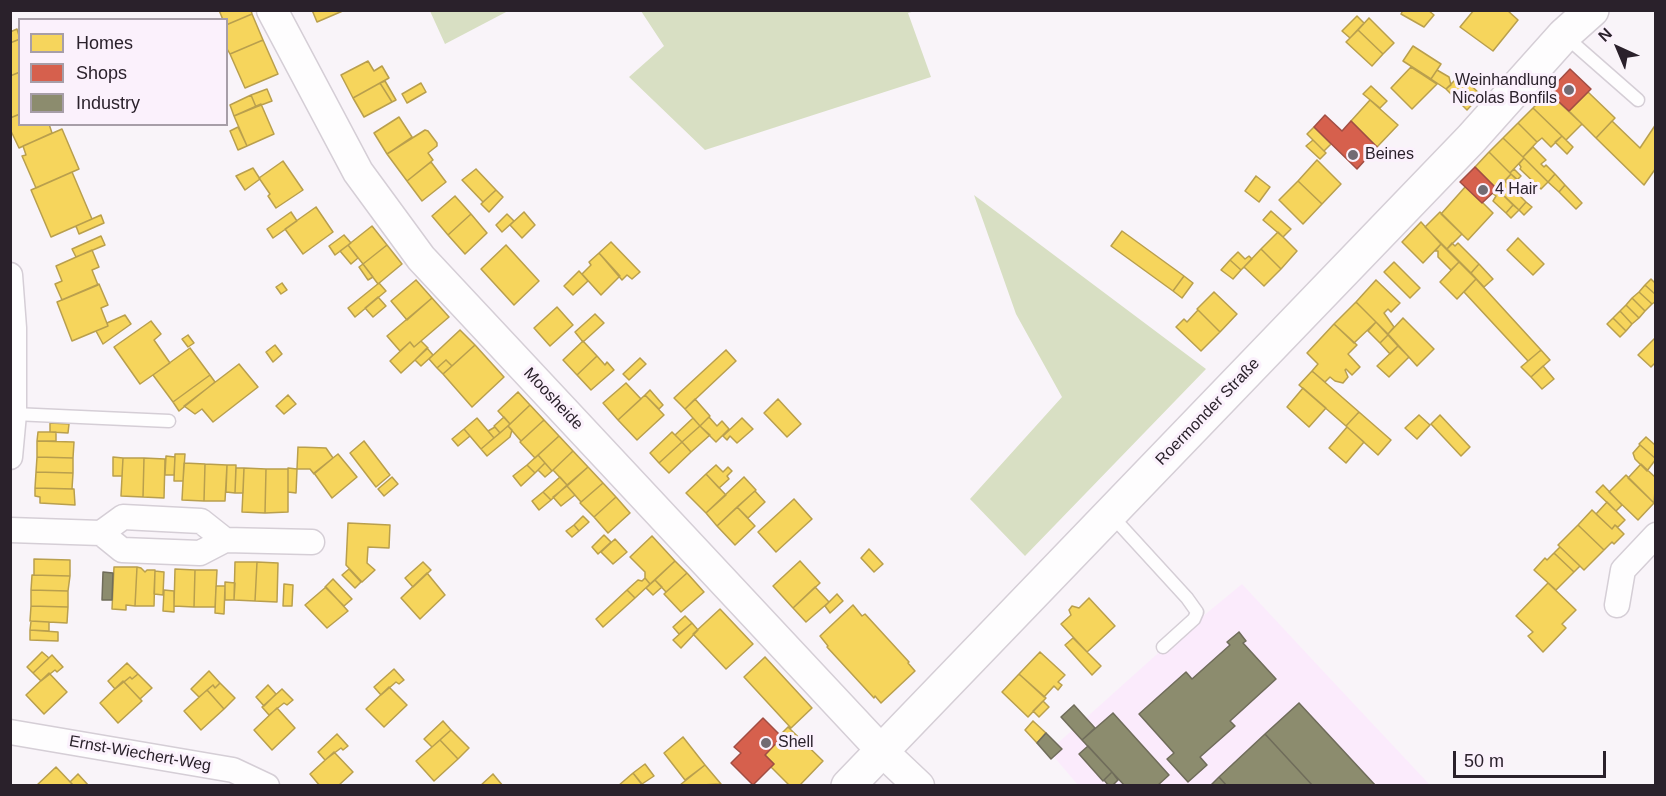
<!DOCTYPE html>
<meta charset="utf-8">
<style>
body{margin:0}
#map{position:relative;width:1666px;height:796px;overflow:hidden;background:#f9f4f9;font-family:Helvetica,sans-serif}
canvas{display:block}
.frame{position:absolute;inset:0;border:12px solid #2a212b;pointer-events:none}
.legend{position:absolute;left:18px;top:18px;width:210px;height:108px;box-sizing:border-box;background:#fbf1fc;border:2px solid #a79ea8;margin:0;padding:8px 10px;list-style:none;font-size:18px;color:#2a212b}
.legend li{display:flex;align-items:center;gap:12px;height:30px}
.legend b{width:30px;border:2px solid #a79ea8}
.north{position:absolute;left:1588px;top:18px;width:60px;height:60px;-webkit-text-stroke:4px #fbf1fc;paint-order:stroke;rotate:316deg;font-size:16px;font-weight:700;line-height:24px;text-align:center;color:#2a212b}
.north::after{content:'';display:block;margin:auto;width:21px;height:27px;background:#2a212b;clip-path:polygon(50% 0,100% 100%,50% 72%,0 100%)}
.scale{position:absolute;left:1453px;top:751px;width:153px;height:27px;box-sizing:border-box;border:3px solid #2a212b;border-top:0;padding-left:8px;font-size:18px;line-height:21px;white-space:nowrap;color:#2a212b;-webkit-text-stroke:4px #fbf1fc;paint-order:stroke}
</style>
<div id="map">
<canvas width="1666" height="796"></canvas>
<div class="frame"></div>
<ul class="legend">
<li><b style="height:16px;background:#f6d55c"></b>Homes</li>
<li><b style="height:16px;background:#d6604d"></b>Shops</li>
<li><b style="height:16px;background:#8c8c6e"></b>Industry</li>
</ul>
<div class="north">N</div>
<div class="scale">50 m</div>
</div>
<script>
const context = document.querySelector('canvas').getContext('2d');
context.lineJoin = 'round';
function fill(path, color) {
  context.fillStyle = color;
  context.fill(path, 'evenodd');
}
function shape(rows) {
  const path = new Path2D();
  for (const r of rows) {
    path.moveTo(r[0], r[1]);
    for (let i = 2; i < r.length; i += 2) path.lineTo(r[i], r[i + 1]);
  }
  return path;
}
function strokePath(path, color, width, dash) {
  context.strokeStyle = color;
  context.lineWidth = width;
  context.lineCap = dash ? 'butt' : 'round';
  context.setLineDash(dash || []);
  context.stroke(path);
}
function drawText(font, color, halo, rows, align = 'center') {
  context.font = font + ' Helvetica,sans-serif';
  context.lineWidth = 6;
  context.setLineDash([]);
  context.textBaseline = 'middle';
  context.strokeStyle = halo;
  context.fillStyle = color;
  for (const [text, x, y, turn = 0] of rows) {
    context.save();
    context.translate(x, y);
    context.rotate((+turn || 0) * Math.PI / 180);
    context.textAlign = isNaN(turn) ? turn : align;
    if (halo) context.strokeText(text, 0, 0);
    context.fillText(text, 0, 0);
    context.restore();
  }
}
const built = shape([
 [1242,584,1323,671,1430,785,1078,785,1049,751,1156,655]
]);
const green = shape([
 [430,11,508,11,445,44],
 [641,11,915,11,908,13,931,77,705,150,629,77,664,46],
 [974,195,1206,369,1025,556,970,499,1062,397,1016,314]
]);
const homes = shape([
 [219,10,251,10,252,14,226,25,226,20,223,20,219,10],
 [312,10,345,10,317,22,312,10],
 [1403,10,1428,10,1434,15,1424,27,1401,14,1403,10],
 [1474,10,1507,10,1518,20,1493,51,1460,27,1474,10],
 [252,14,263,40,230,54,226,47,226,25,252,14],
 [1357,16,1364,23,1350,38,1342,31,1357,16],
 [1369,18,1394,43,1383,54,1358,30,1369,18],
 [17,29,20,39,10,43,10,32,17,29],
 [1358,30,1383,54,1372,66,1346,42,1358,30],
 [20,39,20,72,10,76,10,43,20,39],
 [263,40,278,74,245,88,230,54,263,40],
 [1413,46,1441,64,1431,79,1403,61,1413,46],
 [368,61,374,71,382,66,389,78,353,98,341,75,368,61],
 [1411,67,1437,84,1412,109,1391,88,1411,67],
 [1437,70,1449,77,1451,85,1446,89,1431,79,1437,70],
 [20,72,20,114,10,118,10,76,20,72],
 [1460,75,1481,95,1467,110,1446,89,1460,75],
 [385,81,396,100,392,102,380,83,385,81],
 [380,83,392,102,364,117,353,98,380,83],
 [421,83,426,92,407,103,402,94,421,83],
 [1371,86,1387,101,1380,108,1363,94,1371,86],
 [267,89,272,101,256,107,251,95,267,89],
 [1548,92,1582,124,1566,140,1533,108,1548,92],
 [1588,92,1615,118,1596,138,1569,111,1588,92],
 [251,95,256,107,234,116,230,105,251,95],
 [1370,100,1398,125,1377,147,1351,121,1370,100],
 [261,104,274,134,247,146,234,116,261,104],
 [1533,108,1562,136,1551,147,1542,138,1537,142,1518,123,1533,108],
 [20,114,20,124,49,124,52,133,19,148,10,129,10,118,20,114],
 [399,117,412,137,387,154,374,133,399,117],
 [1612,121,1640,148,1656,124,1656,168,1644,185,1596,138,1612,121],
 [1518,123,1537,142,1523,157,1503,138,1518,123],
 [238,127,247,146,238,150,230,131,238,127],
 [1314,127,1331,144,1324,151,1307,134,1314,127],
 [62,129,79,169,36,188,22,156,26,155,23,146,62,129],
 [425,130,428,131,437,143,437,146,428,153,433,160,407,181,387,154,425,130],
 [1562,136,1573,147,1567,154,1555,142,1562,136],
 [1503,138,1524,158,1510,173,1489,152,1503,138],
 [1313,140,1326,153,1320,159,1306,146,1313,140],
 [1533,147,1546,160,1541,164,1544,167,1546,165,1555,174,1548,182,1523,157,1533,147],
 [1489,152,1511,174,1497,189,1475,167,1489,152],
 [1524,158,1548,182,1541,189,1520,169,1521,167,1519,164,1524,158],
 [1317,160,1341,184,1322,204,1298,181,1317,160],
 [283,161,303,190,276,208,268,196,270,194,259,178,283,161],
 [431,162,446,182,422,201,407,181,431,162],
 [253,168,260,179,245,190,236,176,253,168],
 [476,169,496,190,483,202,462,180,476,169],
 [1514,169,1521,176,1517,180,1510,173,1514,169],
 [72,172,92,219,51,237,31,190,72,172],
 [1511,174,1518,180,1511,187,1505,181,1511,174],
 [1555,174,1565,185,1559,192,1548,182,1555,174],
 [1256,176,1270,187,1259,202,1245,191,1256,176],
 [1298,181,1322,204,1303,224,1279,200,1298,181],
 [1505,181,1526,202,1519,210,1497,189,1505,181],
 [1565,185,1582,203,1576,209,1559,192,1565,185],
 [1466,186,1493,213,1468,240,1441,214,1466,186],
 [1497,189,1513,205,1506,213,1493,201,1496,196,1492,193,1497,189],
 [496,190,503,197,489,212,481,204,496,190],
 [455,196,471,214,448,235,432,216,455,196],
 [1526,202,1532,207,1524,215,1519,210,1526,202],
 [1513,205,1519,210,1511,218,1506,213,1513,205],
 [316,207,333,232,303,254,285,229,316,207],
 [1271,211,1291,229,1283,237,1263,220,1271,211],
 [291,212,297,221,273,238,267,229,291,212],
 [524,212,535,225,522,238,510,225,524,212],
 [1440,212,1462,234,1447,249,1425,227,1440,212],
 [471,214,487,233,465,254,448,235,471,214],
 [507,214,514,221,502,232,496,225,507,214],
 [101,215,104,223,79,234,76,226,101,215],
 [1421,222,1441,244,1423,263,1402,242,1421,222],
 [372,226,387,245,363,264,348,245,372,226],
 [1122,231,1184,276,1173,291,1111,246,1122,231],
 [1278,232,1297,251,1281,269,1261,249,1278,232],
 [344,235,351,243,335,255,329,246,344,235],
 [101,236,105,245,76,257,72,249,101,236],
 [1518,238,1544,264,1533,275,1507,250,1518,238],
 [611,242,640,272,632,279,627,275,622,280,599,253,611,242],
 [1452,243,1455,246,1458,243,1479,264,1471,273,1447,249,1452,243],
 [1441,244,1459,262,1451,270,1438,257,1438,251,1435,251,1441,244],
 [348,245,358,258,351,264,340,251,348,245],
 [387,245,402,264,378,284,363,264,387,245],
 [506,245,539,281,514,305,481,269,506,245],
 [1261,249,1281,269,1264,286,1244,267,1261,249],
 [92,250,99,267,92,270,98,285,62,300,55,284,62,281,56,266,92,250],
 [1238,252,1245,259,1249,256,1252,259,1241,270,1230,260,1238,252],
 [599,253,620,276,601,295,582,274,591,265,589,262,599,253],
 [1230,260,1241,270,1233,279,1221,270,1230,260],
 [1394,262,1420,288,1410,298,1384,272,1394,262],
 [1459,262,1476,279,1457,299,1440,282,1459,262],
 [363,264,373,277,368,280,359,267,363,264],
 [1479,264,1493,279,1484,287,1471,273,1479,264],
 [579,271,588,281,573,295,564,286,579,271],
 [1184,276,1193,283,1182,298,1173,291,1184,276],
 [1476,279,1541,350,1528,361,1464,292,1476,279],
 [1651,279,1656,284,1656,295,1645,285,1651,279],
 [416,280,432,298,407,320,391,301,416,280],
 [1376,280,1400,303,1391,312,1388,309,1384,313,1394,327,1388,334,1356,302,1376,280],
 [282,283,287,290,281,294,276,287,282,283],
 [379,283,386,291,355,317,348,308,379,283],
 [99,284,108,305,101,308,108,326,72,341,57,302,99,284],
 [1645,285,1656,295,1656,301,1652,304,1639,292,1645,285],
 [1214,292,1237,314,1220,332,1197,309,1214,292],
 [1639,292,1652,304,1645,311,1632,298,1639,292],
 [378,297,386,306,373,317,365,308,378,297],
 [432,298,449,317,414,347,410,342,400,351,387,336,432,298],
 [1632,298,1645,311,1639,318,1626,305,1632,298],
 [1356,302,1376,322,1354,343,1334,324,1356,302],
 [1626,305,1639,318,1632,324,1620,311,1626,305],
 [557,307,573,325,550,346,534,328,557,307],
 [1198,310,1220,332,1201,351,1176,327,1184,319,1187,322,1198,310],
 [1620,311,1632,324,1626,331,1613,318,1620,311],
 [595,314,604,323,583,342,575,332,595,314],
 [125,315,131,324,103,344,96,331,108,326,107,323,125,315],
 [1403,318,1434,349,1417,366,1388,334,1403,318],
 [1613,318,1626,331,1620,337,1607,324,1613,318],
 [151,321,161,334,154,340,170,363,140,384,114,347,151,321],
 [1376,322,1388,335,1380,343,1368,331,1376,322],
 [1334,324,1357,345,1348,354,1360,367,1352,375,1346,369,1345,370,1348,377,1343,383,1335,381,1330,377,1325,382,1312,371,1318,364,1307,353,1334,324],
 [460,330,475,345,452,366,446,360,437,368,429,359,460,330],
 [188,335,194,343,188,347,182,339,188,335],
 [1388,335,1398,346,1390,354,1380,343,1388,335],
 [1656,337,1656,362,1651,367,1638,355,1656,337],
 [421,341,428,348,401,373,390,361,410,342,414,347,421,341],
 [583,341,597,356,577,375,563,360,583,341],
 [275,345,282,354,273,362,266,352,275,345],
 [475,345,504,377,472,407,443,374,475,345],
 [1398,346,1409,357,1389,377,1377,366,1398,346],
 [190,348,210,375,173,402,153,375,190,348],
 [427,348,433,355,421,366,415,360,427,348],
 [726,350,736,361,685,409,674,398,726,350],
 [1541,350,1550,360,1531,377,1521,367,1541,350],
 [597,356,605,365,607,362,614,370,591,390,577,375,597,356],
 [640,358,646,364,629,380,623,374,640,358],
 [446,360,452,366,443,374,437,368,446,360],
 [239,364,258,387,213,422,202,409,195,414,184,406,239,364],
 [1543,366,1554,379,1542,389,1531,377,1543,366],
 [1312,371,1359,412,1346,426,1299,385,1312,371],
 [210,375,215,382,179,411,173,402,210,375],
 [626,383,641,399,618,420,603,403,626,383],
 [1303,388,1326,408,1309,427,1287,407,1303,388],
 [650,390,663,405,659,409,645,395,650,390],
 [518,392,530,405,510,424,498,411,518,392],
 [288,395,296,404,284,414,276,406,288,395],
 [645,395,664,415,637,440,618,420,645,395],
 [695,399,710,416,700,426,685,409,695,399],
 [778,399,801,424,787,437,764,413,778,399],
 [530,405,544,420,521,441,508,426,530,405],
 [1359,412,1391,440,1378,455,1346,426,1359,412],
 [1419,415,1430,425,1417,439,1405,428,1419,415],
 [1440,415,1470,447,1461,456,1431,424,1440,415],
 [504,417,510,424,500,433,494,426,504,417],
 [709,417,717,426,722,421,729,429,716,442,700,426,709,417],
 [477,418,494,438,481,449,464,429,477,418],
 [693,418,700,426,682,442,675,435,693,418],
 [742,418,753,429,737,443,730,436,727,440,723,436,742,418],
 [544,420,559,436,535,458,520,442,544,420],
 [50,423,69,424,68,433,50,432,50,423],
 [508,426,512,430,510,437,487,456,481,449,508,426],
 [700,426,710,435,691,452,682,442,700,426],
 [495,427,500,433,494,438,488,431,495,427],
 [1347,427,1364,442,1346,463,1329,448,1347,427],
 [464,429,470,436,458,446,452,439,464,429],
 [38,432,56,432,56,441,37,441,38,432],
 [672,432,682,442,659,463,650,453,672,432],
 [559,436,573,451,552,471,538,455,559,436],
 [1646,437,1655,445,1656,459,1639,444,1646,437],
 [37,441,74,442,73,458,37,457,37,441],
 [364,441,390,475,376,487,350,453,364,441],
 [682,442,691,452,669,473,659,463,682,442],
 [1640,445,1656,459,1647,471,1635,459,1633,453,1640,445],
 [298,447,326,448,333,458,314,474,310,469,297,469,298,447],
 [573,451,588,467,567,485,553,470,573,451],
 [175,454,185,454,183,481,174,481,175,454],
 [338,454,357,477,332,498,314,473,338,454],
 [538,455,545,463,535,473,527,465,538,455],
 [166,456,175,457,174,475,165,475,166,456],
 [37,457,73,458,73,473,36,472,37,457],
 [113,457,123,458,122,476,113,476,113,457],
 [123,458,144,458,143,497,121,496,123,458],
 [144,458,165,459,164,498,143,497,144,458],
 [184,463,205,464,204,501,182,500,184,463],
 [545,463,552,471,545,477,538,470,545,463],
 [205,464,227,465,225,501,204,501,205,464],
 [1641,464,1656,478,1654,503,1628,478,1641,464],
 [227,465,236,465,235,493,226,492,227,465],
 [527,465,535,473,521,486,513,476,527,465],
 [716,465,723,472,728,467,732,471,727,476,729,479,719,488,706,474,716,465],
 [588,467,603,483,581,502,567,486,588,467],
 [236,468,244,468,243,493,235,493,236,468],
 [244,468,266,469,265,513,242,512,244,468],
 [288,468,297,469,296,493,288,492,288,468],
 [266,469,288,469,288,512,265,513,266,469],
 [36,472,73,473,72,489,35,488,36,472],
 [706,474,726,495,706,513,686,493,706,474],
 [1626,475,1654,503,1638,520,1609,492,1626,475],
 [392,477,398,484,384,496,378,489,392,477],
 [560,477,567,485,551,500,543,492,560,477],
 [744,477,756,490,717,526,706,513,744,477],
 [603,483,616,497,594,517,580,503,603,483],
 [1603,485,1622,505,1616,511,1596,492,1603,485],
 [567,486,575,495,561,506,553,497,567,486],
 [35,488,74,489,75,505,40,503,40,497,35,496,35,488],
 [755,491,765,502,748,518,737,507,755,491],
 [543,492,551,500,539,510,532,501,543,492],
 [616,497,630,513,608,533,594,517,616,497],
 [794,499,812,519,776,552,758,532,794,499],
 [1607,502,1625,520,1618,527,1615,525,1612,529,1596,514,1607,502],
 [737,507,755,526,735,545,717,526,737,507],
 [1592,510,1612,529,1615,525,1624,534,1614,544,1612,542,1604,550,1578,525,1592,510],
 [583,516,589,522,579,531,574,525,583,516],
 [348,523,390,525,389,548,368,547,367,563,375,570,362,582,346,565,348,523],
 [574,525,579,531,572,537,566,531,574,525],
 [1578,525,1604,550,1584,570,1558,545,1578,525],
 [604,535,611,542,598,554,592,547,604,535],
 [652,536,675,561,650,584,645,578,645,572,630,557,652,536],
 [615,539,627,552,613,564,601,552,615,539],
 [1560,547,1580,566,1574,572,1554,553,1560,547],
 [869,549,883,564,874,572,861,558,869,549],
 [1554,553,1574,572,1556,590,1534,570,1545,558,1547,560,1554,553],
 [34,559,70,560,70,576,32,575,34,575,34,559],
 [675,561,687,573,666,592,655,580,675,561],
 [800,561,820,583,793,608,773,586,800,561],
 [235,562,257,562,255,601,234,600,235,562],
 [257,562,278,563,277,602,255,601,257,562],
 [423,562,431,570,413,587,405,578,423,562],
 [114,567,137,567,135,606,126,605,126,610,112,609,114,567],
 [137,567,141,568,145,572,147,570,155,570,154,606,135,606,137,567],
 [175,569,195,570,194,607,174,606,175,569],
 [349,569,361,582,355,588,342,575,349,569],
 [195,570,217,570,215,607,194,607,195,570],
 [155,571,164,572,163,595,154,594,155,571],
 [427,573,445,595,420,619,401,598,427,573],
 [687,573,704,592,681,612,664,594,687,573],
 [32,575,70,576,68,591,31,590,32,575],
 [645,578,650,584,635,598,627,590,638,580,642,581,645,578],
 [333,579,352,599,344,606,325,587,333,579],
 [655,580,662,587,653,595,646,588,655,580],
 [225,582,235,583,234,600,225,600,225,582],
 [1548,583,1576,610,1562,624,1566,628,1543,652,1528,636,1533,632,1516,616,1548,583],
 [284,584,293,585,292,606,283,606,284,584],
 [216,586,225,586,224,614,215,613,216,586],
 [326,587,348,611,327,628,305,605,326,587],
 [815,587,829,602,806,622,793,608,815,587],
 [31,590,68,591,68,607,31,606,31,590],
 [164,590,174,591,174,612,163,611,164,590],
 [627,590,635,598,603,627,596,619,627,590],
 [837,594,843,601,830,613,825,606,837,594],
 [1089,598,1115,626,1087,652,1061,624,1071,615,1069,610,1072,606,1079,608,1089,598],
 [853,605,862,616,865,614,909,662,908,663,915,671,881,703,875,696,874,698,827,647,828,646,820,636,853,605],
 [31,606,68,607,67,623,30,621,31,606],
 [720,609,753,644,726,669,693,634,720,609],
 [685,616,692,623,679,634,673,627,685,616],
 [31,621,49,622,49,631,30,630,31,621],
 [692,623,698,630,681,648,673,640,692,623],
 [30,630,58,632,58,641,30,640,30,630],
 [1073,638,1101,666,1092,675,1065,645,1073,638],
 [42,652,49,658,33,673,27,667,42,652],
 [1040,652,1065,675,1058,682,1062,685,1058,690,1054,686,1044,697,1019,674,1040,652],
 [52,655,63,667,57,672,55,670,41,681,33,673,52,655],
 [765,657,812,708,791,728,744,677,765,657],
 [127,663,138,674,132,679,130,677,115,689,108,681,127,663],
 [394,669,404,680,399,684,396,682,381,695,374,687,394,669],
 [209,671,220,683,215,688,213,685,199,697,191,689,209,671],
 [49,673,67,692,44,714,26,695,49,673],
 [138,674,152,688,140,699,124,682,130,677,132,679,138,674],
 [1019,674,1046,698,1028,717,1002,692,1019,674],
 [123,681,142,701,118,723,100,703,123,681],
 [220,683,235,698,224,709,207,690,213,685,215,688,220,683],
 [268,685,276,694,264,706,256,697,268,685],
 [389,687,407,705,384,727,366,709,389,687],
 [282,689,293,700,287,705,284,703,269,715,262,707,282,689],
 [207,690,224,709,201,730,184,711,207,690],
 [1043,701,1049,707,1039,717,1033,711,1043,701],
 [277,708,295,728,272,750,254,730,277,708],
 [443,721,451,730,432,747,424,739,443,721],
 [1033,721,1046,733,1037,743,1025,730,1033,721],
 [788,727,823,761,799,786,790,786,771,767,774,764,765,755,782,737,780,735,788,727],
 [451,730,469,748,458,759,440,740,451,730],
 [337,734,348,746,343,750,341,748,325,760,318,752,337,734],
 [683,737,705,765,685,780,664,753,683,737],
 [440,740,458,759,434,781,416,761,440,740],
 [334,752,353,772,338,786,320,786,310,774,334,752],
 [645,764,654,776,642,784,633,773,645,764],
 [705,765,721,784,681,786,680,785,705,765],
 [56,767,74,786,36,786,56,767],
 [633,773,643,786,618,786,633,773],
 [78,774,89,786,74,786,70,782,78,774],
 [493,774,503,786,480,786,493,774]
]);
const shops = shape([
 [1570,69,1591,89,1569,111,1548,92,1570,69],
 [1325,115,1342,131,1351,121,1377,147,1357,169,1314,127,1325,115],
 [1475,167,1497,189,1482,203,1460,182,1475,167],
 [763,718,782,737,765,755,774,764,753,785,731,763,741,753,734,747,763,718]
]);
const industry = shape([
 [103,572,113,573,112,600,102,600,103,572],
 [1239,632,1246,641,1243,643,1276,679,1230,721,1235,726,1200,757,1207,765,1188,782,1167,759,1174,753,1139,714,1186,672,1192,679,1230,645,1227,642,1239,632],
 [1299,703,1376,786,1313,786,1265,734,1299,703],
 [1074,705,1095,728,1082,740,1061,717,1074,705],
 [1113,713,1169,775,1157,786,1125,786,1082,740,1113,713],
 [1046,733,1062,749,1051,759,1037,743,1046,733],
 [1265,734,1313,786,1227,786,1219,777,1265,734],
 [1088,746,1112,772,1103,781,1079,754,1088,746],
 [1112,772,1118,780,1112,786,1109,786,1104,780,1112,772],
 [1219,777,1227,786,1210,786,1219,777]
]);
const service = shape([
 [1565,36,1638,100],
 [14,414,169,421],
 [1111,515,1187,598,1197,612,1194,619,1163,647]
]);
const minor = shape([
 [10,275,14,328,14,414,10,457],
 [10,530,101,533,123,517,201,521,225,540],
 [101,533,122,550,200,553,225,540,312,542],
 [1617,605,1623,570,1656,535],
 [10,732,233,770,267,786]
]);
const tertiary = shape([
 [272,10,358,172,421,258,882,751,919,786]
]);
const secondary = shape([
 [848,786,1471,139,1564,35,1592,10]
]);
const markers = [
 [1569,90,6,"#726b73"],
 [1353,155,6,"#726b73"],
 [1483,190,6,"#726b73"],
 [766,743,6,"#726b73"]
];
const poiNames = [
 ["Weinhandlung",1557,81,"right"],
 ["Nicolas Bonfils",1557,99,"right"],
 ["Beines",1365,155],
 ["4 Hair",1495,190],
 ["Shell",778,743]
];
const streetNames = [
 ["Moosheide",553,399,47],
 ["Roermonder Straße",1208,412,-46],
 ["Ernst-Wiechert-Weg",140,754,10]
];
fill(built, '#fbebfc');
fill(green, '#d8dfc3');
fill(homes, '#f6d55c');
strokePath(homes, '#b99f4d', 1.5);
fill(shops, '#d6604d');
strokePath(shops, '#a24d43', 1.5);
fill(industry, '#8c8c6e');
strokePath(industry, '#6f6c5a', 1.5);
strokePath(service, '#d5ced6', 15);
strokePath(minor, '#d5ced6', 27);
strokePath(tertiary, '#d5ced6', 33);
strokePath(secondary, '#d5ced6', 36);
strokePath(service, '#fefdfe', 12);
strokePath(minor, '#fefdfe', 24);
strokePath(tertiary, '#fefdfe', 30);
strokePath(secondary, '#fefdfe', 33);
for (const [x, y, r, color] of markers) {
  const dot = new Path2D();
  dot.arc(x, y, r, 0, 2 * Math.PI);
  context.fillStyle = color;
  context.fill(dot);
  strokePath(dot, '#fbf1fc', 2);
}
drawText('16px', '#2a212b', '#fbf1fc', poiNames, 'left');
drawText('16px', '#2a212b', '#fbf1fc', streetNames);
</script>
